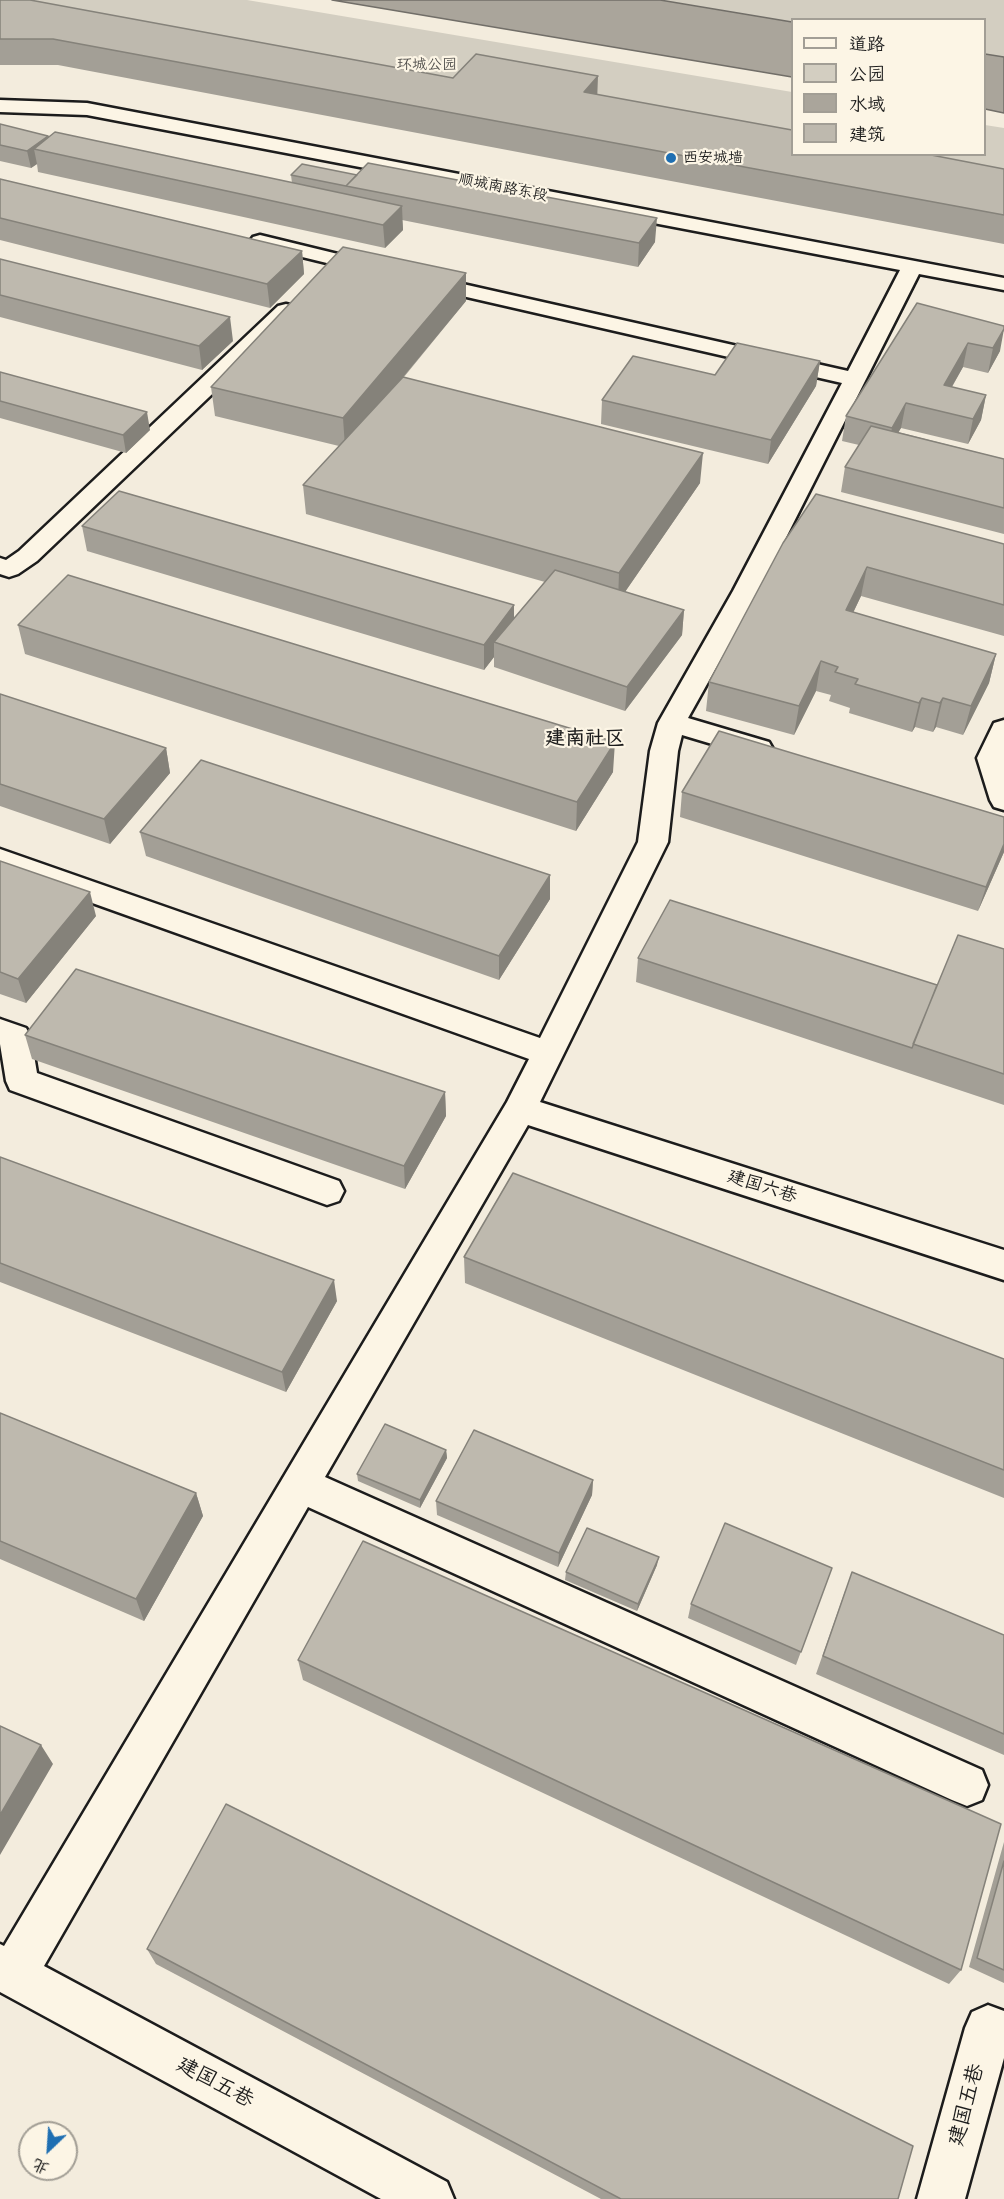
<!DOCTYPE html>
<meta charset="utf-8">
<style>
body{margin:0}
#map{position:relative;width:1004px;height:2199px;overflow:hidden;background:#f3ecdd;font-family:"Balsamiq Sans","LXGW WenKai TC",sans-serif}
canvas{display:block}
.legend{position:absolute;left:791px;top:18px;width:195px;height:138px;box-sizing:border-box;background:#fcf5e5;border:2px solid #a29e95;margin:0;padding:8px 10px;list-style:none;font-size:18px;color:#1c1c1c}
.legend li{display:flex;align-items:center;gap:12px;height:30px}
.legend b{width:30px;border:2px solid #a29e95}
.north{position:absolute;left:18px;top:2121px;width:60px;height:60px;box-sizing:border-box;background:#fcf5e5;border:2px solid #a29e95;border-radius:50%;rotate:205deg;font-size:16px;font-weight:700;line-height:24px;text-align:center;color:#1c1c1c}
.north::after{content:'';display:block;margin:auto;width:21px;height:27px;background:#1f6fb2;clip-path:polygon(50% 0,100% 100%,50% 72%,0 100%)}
</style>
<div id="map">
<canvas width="1004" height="2199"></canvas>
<ul class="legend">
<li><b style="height:8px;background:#fcf5e5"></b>道路</li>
<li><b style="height:16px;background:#d3cec1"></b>公园</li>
<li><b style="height:16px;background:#aaa59b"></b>水域</li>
<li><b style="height:16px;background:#beb9ae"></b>建筑</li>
</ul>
<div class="north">北</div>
</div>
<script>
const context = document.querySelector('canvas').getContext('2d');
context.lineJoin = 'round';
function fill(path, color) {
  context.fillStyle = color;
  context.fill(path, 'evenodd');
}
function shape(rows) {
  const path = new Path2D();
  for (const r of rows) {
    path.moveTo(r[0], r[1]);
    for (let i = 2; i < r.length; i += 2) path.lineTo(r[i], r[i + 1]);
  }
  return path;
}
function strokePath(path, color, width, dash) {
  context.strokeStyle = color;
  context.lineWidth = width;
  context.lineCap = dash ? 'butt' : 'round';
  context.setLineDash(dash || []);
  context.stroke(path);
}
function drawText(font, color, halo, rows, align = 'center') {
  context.font = font + ' "Balsamiq Sans","LXGW WenKai TC",sans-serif';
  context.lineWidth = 4.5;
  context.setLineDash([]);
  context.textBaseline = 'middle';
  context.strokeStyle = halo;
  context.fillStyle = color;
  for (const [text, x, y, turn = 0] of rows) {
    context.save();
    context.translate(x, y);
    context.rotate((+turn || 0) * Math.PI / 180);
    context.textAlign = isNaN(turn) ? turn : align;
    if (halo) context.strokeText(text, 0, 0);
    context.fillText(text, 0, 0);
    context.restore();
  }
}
const green = shape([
 [0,0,247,0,792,92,792,154,984,154,985,125,1004,128,1004,198,453,104],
 [660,0,1004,0,1004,57,985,54,984,20,792,20,792,22]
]);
const water = shape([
 [332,0,660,0,792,22,792,77,332,0],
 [985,54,1004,57,1004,113,985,109,985,54]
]);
const minor = shape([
 [0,100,87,103,1004,278,1004,290,919,274,759,591,688,718,769,742,773,749,769,756,759,758,682,735,678,751,668,842,540,1102,1004,1250,1004,1280,528,1125,325,1477,982,1770,988,1785,982,1800,967,1806,952,1800,308,1507,44,1966,447,2182,454,2199,381,2199,0,1992,0,1944,4,1946,507,1102,529,1059,0,870,0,849,540,1038,638,842,650,751,658,723,733,591,842,383,423,287,415,286,412,281,415,276,423,275,848,371,900,270,87,115,0,112,0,100],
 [260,235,383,265,387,269,383,273,376,275,253,245,250,241,253,237,260,235],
 [286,304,294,306,297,311,294,316,37,561,18,574,9,577,0,574,0,558,6,560,19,551,278,306,286,304],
 [1004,720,1004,810,994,807,990,800,977,758,994,723,1004,720],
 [0,1019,26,1028,31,1037,37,1073,339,1181,344,1191,339,1201,327,1205,10,1090,6,1081,0,1044,0,1019],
 [988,2005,1004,2011,1004,2058,965,2199,917,2199,965,2028,972,2012,988,2005]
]);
const wall = shape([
 [0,0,453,78,597,95,1004,169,1004,244,58,65,0,65],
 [0,124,48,136,48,138,292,183,291,175,655,242,638,267,402,220,403,230,385,248,38,172,37,164,31,168,0,161],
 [0,179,302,251,304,274,270,308,0,240],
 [0,259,233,341,202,370,0,317],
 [466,301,404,377,700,483,625,592,684,610,682,635,625,711,494,667,494,657,484,670,87,551,82,526,514,618,545,582,306,514,303,485,339,446,215,416,211,387],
 [917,303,1000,351,988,373,963,367,952,387,986,395,981,420,968,444,901,428,898,432,1004,459,1004,534,841,492,845,467,859,445,842,441,846,416],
 [820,361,816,386,768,464,601,424,602,400,715,375],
 [0,372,150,430,126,453,0,418],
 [783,543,1004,544,1004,636,861,596,853,613,996,654,989,683,963,735,936,727,933,732,915,727,912,732,849,713,850,708,829,701,831,695,816,691,794,735,706,711,709,682],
 [18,625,613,772,576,831,25,654],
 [0,694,166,748,170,773,110,844,0,806],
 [682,792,1004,852,978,911,680,817],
 [140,832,550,875,550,899,499,980,146,856],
 [0,861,96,916,26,1003,0,994],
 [1004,949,1004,1105,636,982,638,958,937,985],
 [25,1035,445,1092,446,1116,405,1189,32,1059],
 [0,1157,337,1301,286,1392,0,1282],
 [464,1257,1004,1359,1004,1498,465,1283],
 [0,1413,196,1493,203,1516,144,1621,0,1559],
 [446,1450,447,1458,420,1508,358,1481,357,1474],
 [593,1480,592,1495,558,1567,437,1515,436,1501],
 [657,1565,637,1611,565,1580,566,1572],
 [832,1568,796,1665,688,1618,691,1604],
 [845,1591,1004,1635,1004,1755,816,1674],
 [298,1660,961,1970,949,1984,303,1680],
 [1004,1842,1004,1983,969,1967],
 [147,1949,898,2199,601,2199,156,1964]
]);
const shadedWall = shape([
 [598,76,597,103,584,92],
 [48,136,51,153,34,149,37,164,31,168,27,151],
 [402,206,403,230,385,248,383,225],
 [657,218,655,242,638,267,639,243],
 [302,251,304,274,270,308,267,284],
 [466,273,466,301,345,447,343,418],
 [230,317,233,341,202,370,199,346],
 [1004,329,1000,351,988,373,993,348],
 [968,343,963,367,939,409,944,385],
 [820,361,816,386,768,464,771,440],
 [986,395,981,420,968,444,973,419],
 [906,403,901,428,887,452,892,428],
 [147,412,150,430,126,453,123,435],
 [703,453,700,483,618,602,619,573],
 [867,567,861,596,840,640,846,610],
 [514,605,514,630,494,642,494,657,484,670,484,645],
 [684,610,682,635,625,711,627,687],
 [996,654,989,683,963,735,971,706],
 [821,661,816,691,794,735,799,706],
 [922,698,915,727,912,732,919,703],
 [943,698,936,727,933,732,940,703],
 [615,742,613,772,576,831,577,802],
 [166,748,170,773,110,844,104,819],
 [1004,844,1004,852,978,911,986,887],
 [550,875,550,899,499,980,499,956],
 [90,892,96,916,26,1003,18,979],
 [445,1092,446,1116,405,1189,404,1166],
 [334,1280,337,1301,286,1392,282,1372],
 [446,1450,447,1458,420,1508,420,1500],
 [593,1480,592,1495,558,1567,559,1553],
 [196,1493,203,1516,144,1621,136,1599],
 [659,1557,657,1565,637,1611,638,1604],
 [41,1745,53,1764,0,1855,0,1815]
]);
const building = shape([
 [0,0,30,0,453,78,476,54,598,76,584,92,792,130,792,154,926,154,1004,169,1004,215,53,39,0,39,0,0],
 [0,124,48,136,27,151,0,145,0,124],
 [55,132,402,206,383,225,34,149,55,132],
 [368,163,657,218,639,243,346,186,368,163],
 [302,164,357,175,346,186,291,175,302,164],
 [0,179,302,251,267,284,0,218,0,179],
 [343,247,466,273,343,418,211,387,343,247],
 [0,259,230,317,199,346,0,295,0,259],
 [917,303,1004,326,1004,329,993,348,968,343,944,385,986,395,973,419,906,403,892,428,846,416,917,303],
 [737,343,820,361,771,440,602,400,633,356,715,375,737,343],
 [0,372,147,412,123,435,0,401,0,372],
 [403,377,703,453,619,573,303,485,403,377],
 [871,426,1004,459,1004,508,845,467,871,426],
 [119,491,514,605,484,645,82,526,119,491],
 [816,494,1004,544,1004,605,867,567,846,610,996,654,971,706,943,698,940,703,922,698,919,703,855,684,858,679,835,672,838,667,821,661,799,706,709,682,783,543,816,494],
 [555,570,684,610,627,687,494,642,555,570],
 [68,575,615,742,577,802,18,625,68,575],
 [0,694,166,748,104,819,0,784,0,694],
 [719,731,1004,817,1004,844,986,887,682,792,719,731],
 [201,760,550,875,499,956,140,832,201,760],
 [0,861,90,892,18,979,0,972,0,861],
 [670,900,937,985,912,1048,638,958,670,900],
 [958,935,1004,949,1004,1074,913,1044,958,935],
 [76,969,445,1092,404,1166,25,1035,76,969],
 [0,1157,334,1280,282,1372,0,1263,0,1157],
 [513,1173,1004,1359,1004,1470,464,1257,513,1173],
 [0,1413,196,1493,136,1599,0,1541,0,1413],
 [385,1424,446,1450,420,1500,357,1474,385,1424],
 [474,1430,593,1480,559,1553,436,1501,474,1430],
 [725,1523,832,1568,801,1652,691,1604,725,1523],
 [587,1528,659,1557,638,1604,566,1572,587,1528],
 [363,1541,1001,1824,961,1970,298,1660,363,1541],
 [852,1572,1004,1635,1004,1734,823,1656,852,1572],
 [0,1726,41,1745,0,1815,0,1726],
 [226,1804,913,2146,898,2199,621,2199,147,1949,226,1804],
 [1004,1861,1004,1970,977,1958,1004,1861]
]);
const markers = [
 [671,158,6,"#1f6fb2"]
];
const farParknames = [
 ["环城公园",427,65]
];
const farPoinames = [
 ["西安城墙",683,158]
];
const farStreetnames = [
 ["顺城南路东段",503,188,11]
];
const streetNames = [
 ["建国六巷",762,1187,18]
];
const neighbourhoodNames = [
 ["建南社区",585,739]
];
const nearStreetnames = [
 ["建国五巷",215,2083,28],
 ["建国五巷",967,2105,-75]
];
fill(green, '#d3cec1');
fill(water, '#aaa59b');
strokePath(water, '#716e68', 1.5);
strokePath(minor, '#1c1c1c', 5);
fill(minor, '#fcf5e5');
fill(wall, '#a39f96');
fill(shadedWall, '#85827a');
fill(building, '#beb9ae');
strokePath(building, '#85827a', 1.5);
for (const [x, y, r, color] of markers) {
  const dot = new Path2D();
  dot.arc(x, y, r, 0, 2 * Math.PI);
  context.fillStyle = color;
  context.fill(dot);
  strokePath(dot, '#fcf5e5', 2);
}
drawText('15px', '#53514e', '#fcf5e5', farParknames);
drawText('15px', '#1c1c1c', '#fcf5e5', farPoinames, 'left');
drawText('15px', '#1c1c1c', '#fcf5e5', farStreetnames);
drawText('18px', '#1c1c1c', '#fcf5e5', streetNames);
drawText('bold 20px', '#1c1c1c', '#fcf5e5', neighbourhoodNames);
drawText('21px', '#1c1c1c', '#fcf5e5', nearStreetnames);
</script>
